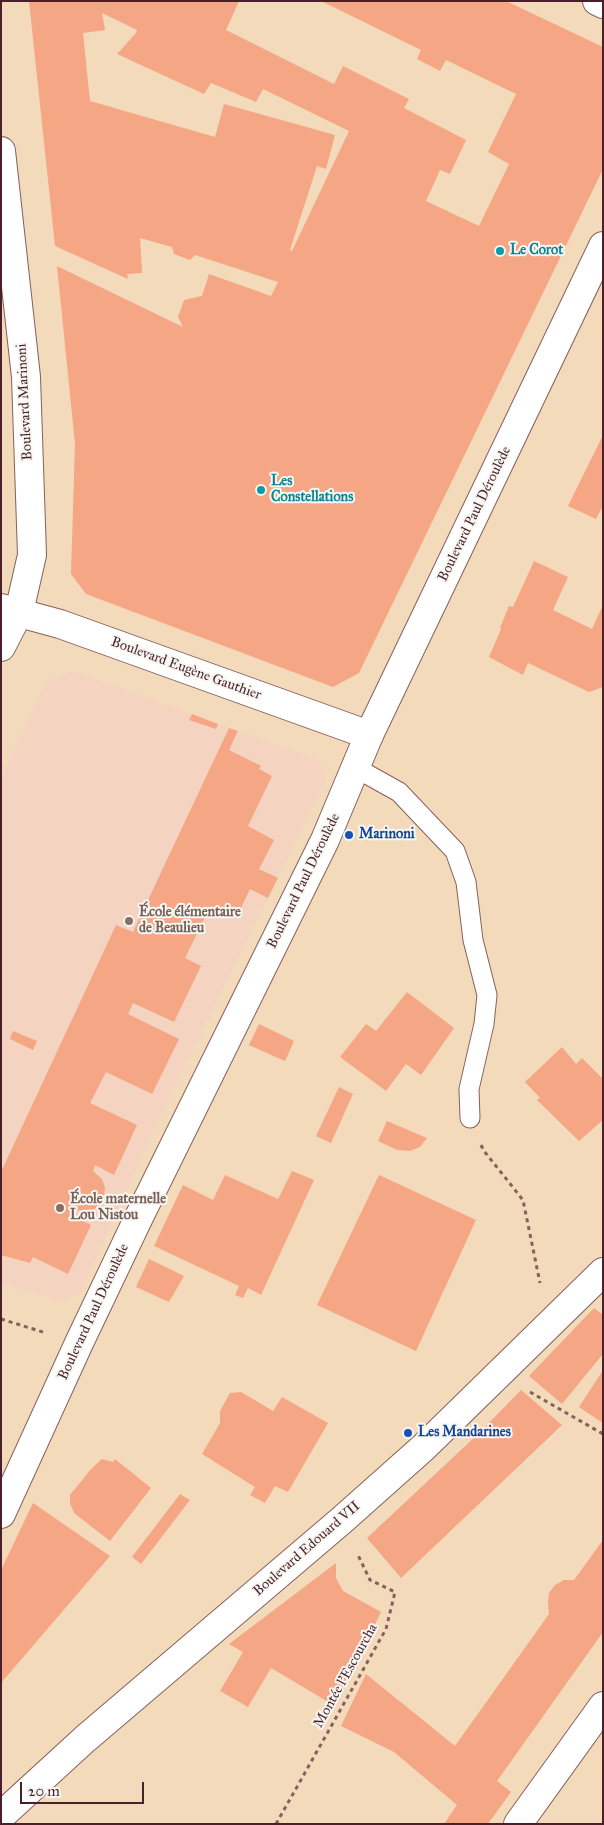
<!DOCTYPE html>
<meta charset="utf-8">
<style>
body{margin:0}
#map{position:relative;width:604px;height:1825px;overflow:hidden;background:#f3daba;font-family:"IM FELL Great Primer",serif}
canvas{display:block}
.frame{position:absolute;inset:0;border:2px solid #4a1f2b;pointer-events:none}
.scale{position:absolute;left:20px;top:1782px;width:124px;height:22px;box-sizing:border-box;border:2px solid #4a1f2b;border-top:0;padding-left:6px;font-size:15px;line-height:18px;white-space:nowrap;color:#4a1f2b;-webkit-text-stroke:4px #f6f6f2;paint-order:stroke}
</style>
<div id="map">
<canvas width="604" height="1825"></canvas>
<div class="frame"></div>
<div class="scale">20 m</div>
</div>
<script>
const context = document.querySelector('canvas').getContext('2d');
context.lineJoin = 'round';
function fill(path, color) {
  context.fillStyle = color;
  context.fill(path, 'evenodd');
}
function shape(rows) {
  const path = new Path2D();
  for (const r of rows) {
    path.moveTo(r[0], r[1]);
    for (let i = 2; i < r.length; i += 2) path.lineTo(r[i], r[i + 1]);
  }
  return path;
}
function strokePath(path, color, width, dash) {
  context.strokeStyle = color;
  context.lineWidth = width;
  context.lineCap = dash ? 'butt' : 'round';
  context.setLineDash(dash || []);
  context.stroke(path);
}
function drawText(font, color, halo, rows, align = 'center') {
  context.font = font + ' "IM FELL Great Primer",serif';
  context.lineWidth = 4;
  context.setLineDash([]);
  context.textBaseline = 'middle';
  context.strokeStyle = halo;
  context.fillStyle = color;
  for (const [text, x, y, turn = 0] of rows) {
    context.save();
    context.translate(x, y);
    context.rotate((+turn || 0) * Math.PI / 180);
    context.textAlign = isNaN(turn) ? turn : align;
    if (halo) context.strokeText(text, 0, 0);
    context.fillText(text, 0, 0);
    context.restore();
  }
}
const built = shape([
 [72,671,319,760,325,781,153,1132,81,1292,62,1301,1,1283,1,778,46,683]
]);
const building = shape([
 [29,1,239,1,226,30,334,84,343,66,409,99,404,108,466,140,450,174,440,170,426,201,479,226,509,164,488,152,516,94,446,60,440,71,417,59,421,50,321,1,506,1,603,47,603,169,359,673,333,687,86,594,71,574,75,444,57,266,183,327,178,317,184,300,202,296,209,274,271,296,278,282,195,255,190,260,174,254,172,247,140,238,142,273,127,274,128,279,55,246],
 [102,13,137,30,136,33,117,54,204,94,211,83,256,102,263,89,349,131,292,251,290,250,317,166,326,169,335,135,224,104,215,137,90,101,83,33,105,30],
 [603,435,603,506,596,519,568,506],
 [534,561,568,577,553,610,592,629,603,605,603,687,589,692,528,663,523,675,489,657,501,629,500,628,509,606,513,607],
 [192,714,218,724,216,729,189,720],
 [229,728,238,731,229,750,261,766,259,769,272,776,248,826,274,840,259,869,278,878,268,898,250,889,236,918,210,907,185,958,201,966,174,1022,133,1003,128,1014,179,1039,152,1094,106,1072,90,1103,137,1125,114,1175,95,1165,93,1171,102,1179,105,1188,104,1196,96,1208,89,1211,75,1210,72,1216,91,1225,68,1274,33,1257,30,1263,1,1255,1,1172,116,925,133,932],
 [407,992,454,1028,421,1075,406,1064,386,1091,340,1057,366,1024,376,1031],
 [259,1024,294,1041,285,1061,249,1045],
 [13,1031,37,1041,33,1050,10,1039],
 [562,1047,576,1064,582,1058,603,1079,603,1120,579,1141,537,1100,540,1098,525,1082],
 [339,1087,353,1094,331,1143,316,1136],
 [387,1121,427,1138,420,1147,410,1151,397,1150,378,1141],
 [292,1171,314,1180,261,1295,248,1288,243,1298,235,1295,239,1286,154,1246,183,1185,213,1200,225,1175,278,1199],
 [379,1175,476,1220,416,1351,317,1305],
 [149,1259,184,1276,169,1302,136,1287],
 [594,1308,603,1315,603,1354,562,1404,529,1376],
 [603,1370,603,1423,579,1407],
 [521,1390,562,1425,401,1578,367,1538,478,1434],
 [241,1392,273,1411,282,1397,328,1423,288,1492,275,1486,265,1503,250,1495,255,1487,202,1454,220,1423,220,1411,230,1393],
 [102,1459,113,1462,115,1459,151,1488,110,1541,74,1513,70,1503,70,1495,92,1468],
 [180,1494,190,1500,141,1564,132,1557],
 [33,1503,110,1556,1,1683,1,1570],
 [603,1540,603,1632,497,1781,511,1792,488,1824,444,1824,457,1805,394,1752,341,1726,366,1674,455,1746,549,1614,548,1602,549,1593,555,1585,564,1580,574,1580],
 [336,1563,336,1578,343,1591,381,1612,335,1706,271,1668,248,1707,220,1691,243,1652,229,1644]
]);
const path = shape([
 [481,1145,484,1151,523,1200,540,1283],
 [1,1319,46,1333],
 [530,1392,603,1434],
 [276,1824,386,1629,395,1592,370,1580,357,1553]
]);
const service = shape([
 [356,768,399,792,455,851,466,882,473,940,487,995,484,1024,469,1089,470,1118]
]);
const minor = shape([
 [597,1,603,4],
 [1,151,26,377,32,555,19,612,1,647],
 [369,735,603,246]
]);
const tertiary = shape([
 [1,608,60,624,369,735,325,840,138,1219,79,1343,1,1514],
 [1,1816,85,1739,342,1520,424,1447,603,1272],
 [518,1824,603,1706]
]);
const markers = [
 [500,251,5,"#0f9aa8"],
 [261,490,5,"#0f9aa8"],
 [349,835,5,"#1a4fb4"],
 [129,921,5,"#8d6e63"],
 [60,1208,5,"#8d6e63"],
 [408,1433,5,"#1a4fb4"]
];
const cultureNames = [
 ["Le Corot",510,251],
 ["Les",271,482],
 ["Constellations",271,498]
];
const streetNames = [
 ["Boulevard Marinoni",25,402,-93],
 ["Boulevard Paul Déroulède",475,514,-64],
 ["Boulevard Eugène Gauthier",186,669,20],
 ["Boulevard Paul Déroulède",304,881,-64],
 ["Boulevard Paul Déroulède",94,1312,-65],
 ["Boulevard Edouard VII",307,1549,-41],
 ["Montée l'Escourcha",346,1676,-61]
];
const transitNames = [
 ["Marinoni",359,835],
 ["Les Mandarines",418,1433]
];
const educationNames = [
 ["École élémentaire",139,913],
 ["de Beaulieu",139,929],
 ["École maternelle",70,1200],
 ["Lou Nistou",70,1216]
];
fill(built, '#f4d3c1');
fill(building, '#f5a685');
strokePath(service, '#85605d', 21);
strokePath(minor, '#85605d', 30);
strokePath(tertiary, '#85605d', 30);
strokePath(path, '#85605d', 3, [4, 4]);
strokePath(service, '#fff', 19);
strokePath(minor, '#fff', 28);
strokePath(tertiary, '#fff', 28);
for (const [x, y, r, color] of markers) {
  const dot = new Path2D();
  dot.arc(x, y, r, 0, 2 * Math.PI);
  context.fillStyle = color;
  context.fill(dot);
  strokePath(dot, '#f6f6f2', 2);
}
drawText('bold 14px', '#0d838f', '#f6f6f2', cultureNames, 'left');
drawText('14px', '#4a1f2b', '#f6f6f2', streetNames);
drawText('bold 14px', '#164399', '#f6f6f2', transitNames, 'left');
drawText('bold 14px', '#785e54', '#f6f6f2', educationNames, 'left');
</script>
